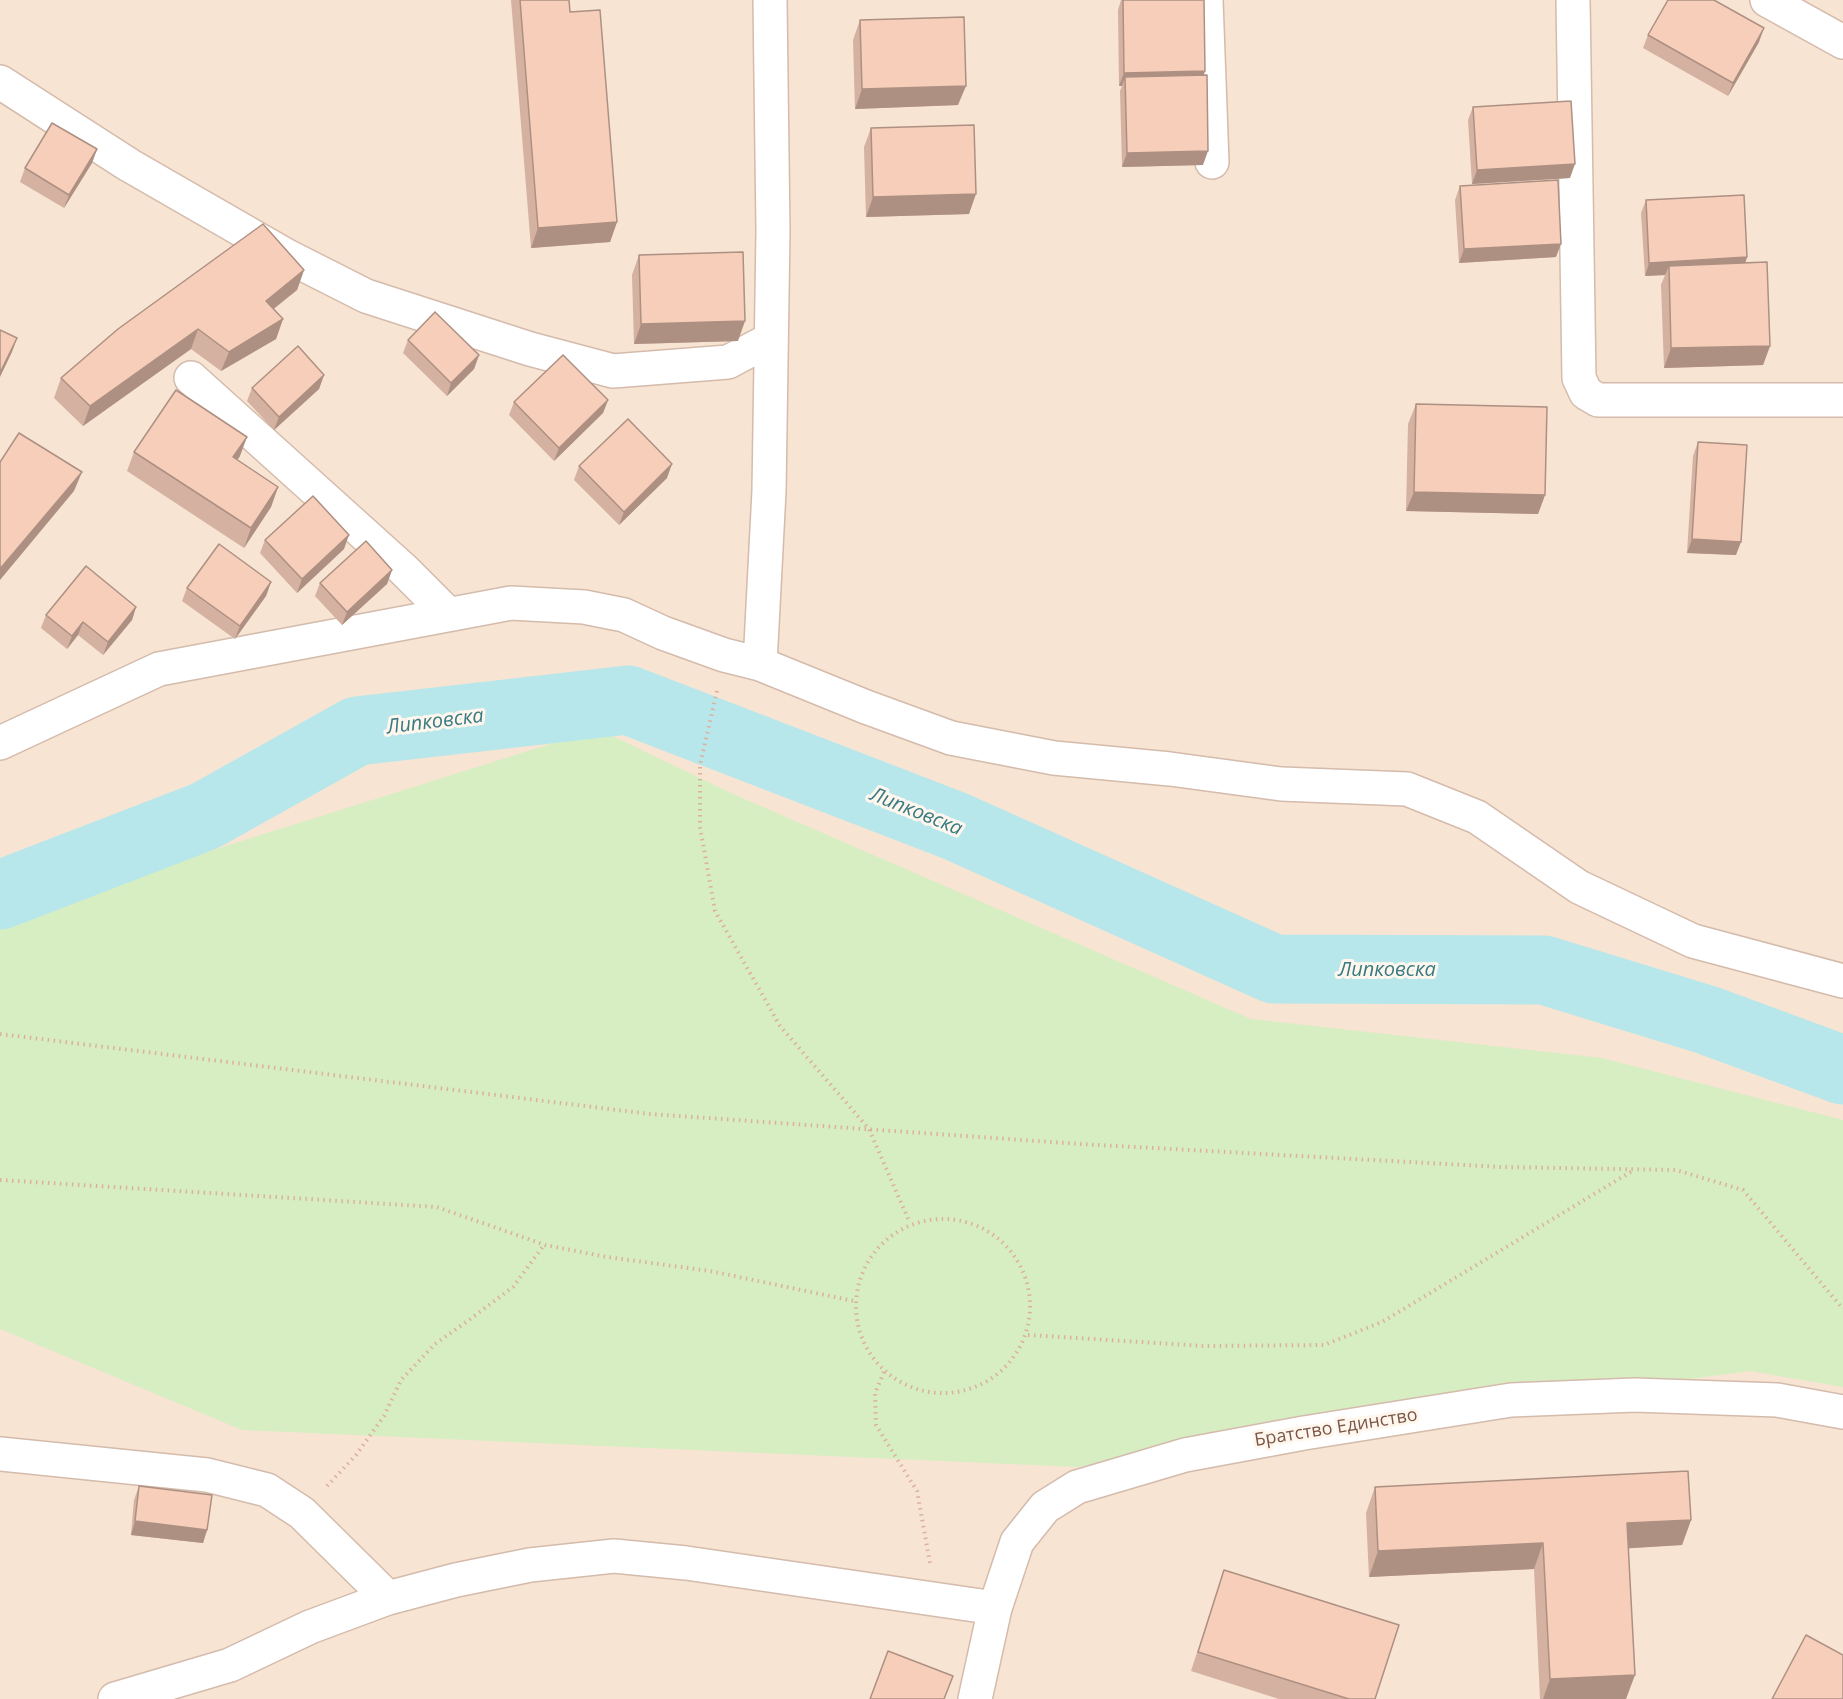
<!DOCTYPE html>
<meta charset="utf-8">
<style>
body{margin:0}
canvas{display:block;background:#fef3e5}
</style>
<canvas width="1843" height="1699"></canvas>
<script>
const context = document.querySelector('canvas').getContext('2d');
context.lineJoin = 'round';
function fill(path, color) {
  context.fillStyle = color;
  context.fill(path, 'evenodd');
}
function shape(rows) {
  const path = new Path2D();
  for (const r of rows) {
    if (r.length === 3) {
      path.moveTo(r[0] + r[2], r[1]);
      path.arc(r[0], r[1], r[2], 0, 2 * Math.PI);
      continue;
    }
    path.moveTo(r[0], r[1]);
    for (let i = 2; i < r.length; i += 2) path.lineTo(r[i], r[i + 1]);
  }
  return path;
}
function strokePath(path, color, width, dash) {
  context.strokeStyle = color;
  context.lineWidth = width;
  context.lineCap = dash ? 'butt' : 'round';
  context.setLineDash(dash || []);
  context.stroke(path);
}
function drawText(font, color, halo, rows, align = 'center') {
  context.font = font + ' "Open Sans",sans-serif';
  context.lineWidth = 6;
  context.setLineDash([]);
  context.textBaseline = 'middle';
  context.strokeStyle = halo;
  context.fillStyle = color;
  for (const [text, x, y, turn = 0] of rows) {
    context.save();
    context.translate(x, y);
    context.rotate((+turn || 0) * Math.PI / 180);
    context.textAlign = isNaN(turn) ? turn : align;
    if (halo) context.strokeText(text, 0, 0);
    context.fillText(text, 0, 0);
    context.restore();
  }
}
const residential = shape([
 [0,0,1843,0,1843,1699,0,1699]
]);
const green = shape([
 [598,729,733,794,1251,1019,1602,1058,1843,1120,1843,1387,1750,1371,1408,1416,1077,1467,242,1430,0,1329,0,917]
]);
const river = shape([
 [0,895,205,816,357,731,628,700,955,826,1274,969,1544,970,1707,1020,1843,1070]
]);
const path = shape([
 [717,691,700,765,700,827,715,911,780,1026,869,1129,910,1223],
 [0,1034,650,1114,1080,1144,1501,1167,1676,1170,1743,1190,1843,1309],
 [0,1180,437,1207,545,1245,607,1257,710,1271,854,1301],
 [943,1306,87],
 [1028,1335,1205,1346,1324,1345,1382,1322,1634,1170],
 [884,1372,875,1393,876,1425,917,1491,930,1563],
 [327,1486,356,1455,384,1416,401,1380,435,1344,469,1320,513,1287,544,1245]
]);
const minor = shape([
 [1206,0,1212,162],
 [1573,0,1579,378,1586,393,1598,400,1843,400],
 [1767,0,1843,42],
 [0,82,129,165,287,256,366,296,530,349,613,371,728,362,771,339],
 [191,378,403,569,448,614],
 [760,664,769,491,773,231,770,0],
 [0,743,159,669,511,603,584,607,624,615,663,633,724,655,760,664,866,707,951,738,1054,758,1170,769,1281,784,1407,789,1477,817,1579,887,1693,941,1843,981],
 [0,1454,207,1475,267,1490,302,1513,388,1598],
 [115,1699,230,1665,310,1627,388,1598,456,1580,530,1565,614,1556,686,1563,995,1608],
 [975,1699,995,1608,1017,1542,1045,1507,1077,1487,1185,1455,1304,1433,1511,1400,1635,1395,1777,1400,1843,1412]
]);
const wall = shape([
 [511,0,569,0,570,12,617,222,610,242,531,248],
 [1121,0,1204,0,1205,71,1204,75,1203,165,1122,167,1120,91,1122,86,1119,86,1118,10],
 [860,20,958,105,855,109,853,40],
 [1648,35,1759,42,1728,96,1643,48],
 [1473,107,1570,178,1472,184,1468,120],
 [871,128,969,214,866,217,864,147],
 [97,149,92,163,64,208,20,182,25,168],
 [1460,186,1556,257,1459,263,1455,200],
 [1646,200,1747,257,1745,263,1770,346,1763,365,1664,368,1661,285,1665,275,1645,276,1641,213],
 [639,255,738,341,634,344,632,275],
 [304,270,297,290,274,309,283,319,276,339,221,371,191,349,83,426,54,398,61,378],
 [408,340,479,355,474,369,447,396,403,353],
 [324,375,319,389,274,430,247,401,252,388],
 [608,400,603,413,554,461,509,415,514,402],
 [1416,404,1545,495,1538,514,1406,511,1408,424],
 [1698,442,1736,555,1687,553,1693,456],
 [134,452,240,456,237,460,278,487,271,507,244,548,127,471],
 [579,466,667,478,619,525,574,480],
 [265,540,344,549,297,593,260,553],
 [392,570,387,584,342,625,315,596,320,583],
 [271,582,266,596,235,639,182,601,187,588],
 [136,607,132,620,103,655,78,635,67,649,41,628,46,615],
 [139,1486,207,1530,203,1543,131,1535,134,1500],
 [1375,1487,1691,1520,1682,1545,1628,1548,1626,1699,1540,1699,1534,1569,1369,1577,1366,1513],
 [1224,1570,1375,1699,1279,1699,1191,1671]
]);
const shadedWall = shape([
 [1764,28,1759,42,1728,96,1733,83],
 [1205,71,1200,84,1125,77,1122,86,1119,86,1124,73],
 [966,86,958,105,855,109,862,89],
 [97,149,92,163,64,208,69,195],
 [1208,151,1203,165,1122,167,1127,153],
 [1575,164,1570,178,1472,184,1477,170],
 [976,194,969,214,866,217,873,197],
 [617,222,610,242,531,248,538,228],
 [1561,244,1556,257,1459,263,1464,249],
 [1747,257,1743,271,1669,266,1665,275,1645,276,1649,263],
 [304,270,297,290,259,320,266,301],
 [283,319,276,339,221,371,229,352],
 [745,321,738,341,634,344,641,324],
 [198,329,191,349,83,426,90,406],
 [17,338,12,352,0,377,0,373],
 [1770,346,1763,365,1664,368,1671,348],
 [479,355,474,369,447,396,451,383],
 [324,375,319,389,274,430,279,417],
 [608,400,603,413,554,461,559,448],
 [247,437,240,456,226,477,233,457],
 [672,464,667,478,619,525,624,512],
 [82,472,74,491,0,580,0,569],
 [278,487,271,507,244,548,251,528],
 [1414,492,1545,495,1538,514,1406,511],
 [349,535,344,549,297,593,302,579],
 [1692,539,1741,542,1736,555,1687,553],
 [392,570,387,584,342,625,347,612],
 [271,582,266,596,235,639,240,626],
 [136,607,132,620,103,655,108,642],
 [83,622,78,635,67,649,72,636],
 [1691,1520,1682,1545,1618,1549,1627,1523],
 [135,1521,207,1530,203,1543,131,1535],
 [1543,1543,1534,1569,1369,1577,1378,1551],
 [1635,1675,1626,1699,1543,1699,1550,1679]
]);
const building = shape([
 [520,0,569,0,570,12,600,10,617,222,538,228,520,0],
 [1123,0,1204,0,1205,71,1124,73,1123,0],
 [1668,0,1714,0,1764,28,1733,83,1648,35,1668,0],
 [964,17,966,86,862,89,860,20,964,17],
 [1207,75,1208,151,1127,153,1125,77,1207,75],
 [1571,101,1575,164,1477,170,1473,107,1571,101],
 [52,123,97,149,69,195,25,168,52,123],
 [974,125,976,194,873,197,871,128,974,125],
 [1558,180,1561,244,1464,249,1460,186,1558,180],
 [1744,195,1747,257,1649,263,1646,200,1744,195],
 [263,224,304,270,266,301,283,319,229,352,198,329,90,406,61,378,118,329,263,224],
 [743,252,745,321,641,324,639,255,743,252],
 [1767,262,1770,346,1671,348,1669,266,1767,262],
 [435,312,479,355,451,383,408,340,435,312],
 [0,330,17,338,0,373,0,330],
 [298,346,324,375,279,417,252,388,298,346],
 [563,355,608,400,559,448,514,402,563,355],
 [176,390,247,437,233,457,278,487,251,528,134,452,176,390],
 [1416,404,1547,407,1545,495,1414,492,1416,404],
 [628,419,672,464,624,512,579,466,628,419],
 [19,433,82,472,0,569,0,462,19,433],
 [1698,442,1747,445,1741,542,1692,539,1698,442],
 [313,496,349,535,302,579,265,540,313,496],
 [366,541,392,570,347,612,320,583,366,541],
 [219,544,271,582,240,626,187,588,219,544],
 [86,566,136,607,108,642,83,622,72,636,46,615,86,566],
 [1688,1471,1691,1520,1627,1523,1635,1675,1550,1679,1543,1543,1378,1551,1375,1487,1688,1471],
 [139,1486,212,1495,207,1530,135,1521,139,1486],
 [1224,1570,1399,1625,1375,1699,1349,1699,1198,1652,1224,1570],
 [1806,1635,1843,1655,1843,1699,1772,1699,1806,1635],
 [888,1651,953,1676,944,1699,870,1699,888,1651]
]);
const streetNames = [
 ["Братство Единство",1336,1428,-9]
];
const waterNames = [
 ["Липковска",435,722,-7],
 ["Липковска",916,812,22],
 ["Липковска",1387,970]
];
fill(residential, '#f7e4d3');
fill(green, '#d7eec2');
strokePath(river, '#b7e7eb', 69);
strokePath(minor, '#d4bbac', 36);
strokePath(path, '#dcb19c', 4, [1.5, 4.5]);
strokePath(minor, '#fff', 33);
fill(wall, '#d4b1a0');
fill(shadedWall, '#ad9082');
fill(building, '#f7ceba');
strokePath(building, '#ad9082', 1.5);
drawText('18px', '#7b5647', '#fff7ee', streetNames);
drawText('italic 20px', '#397b82', '#fff7ee', waterNames);
</script>
